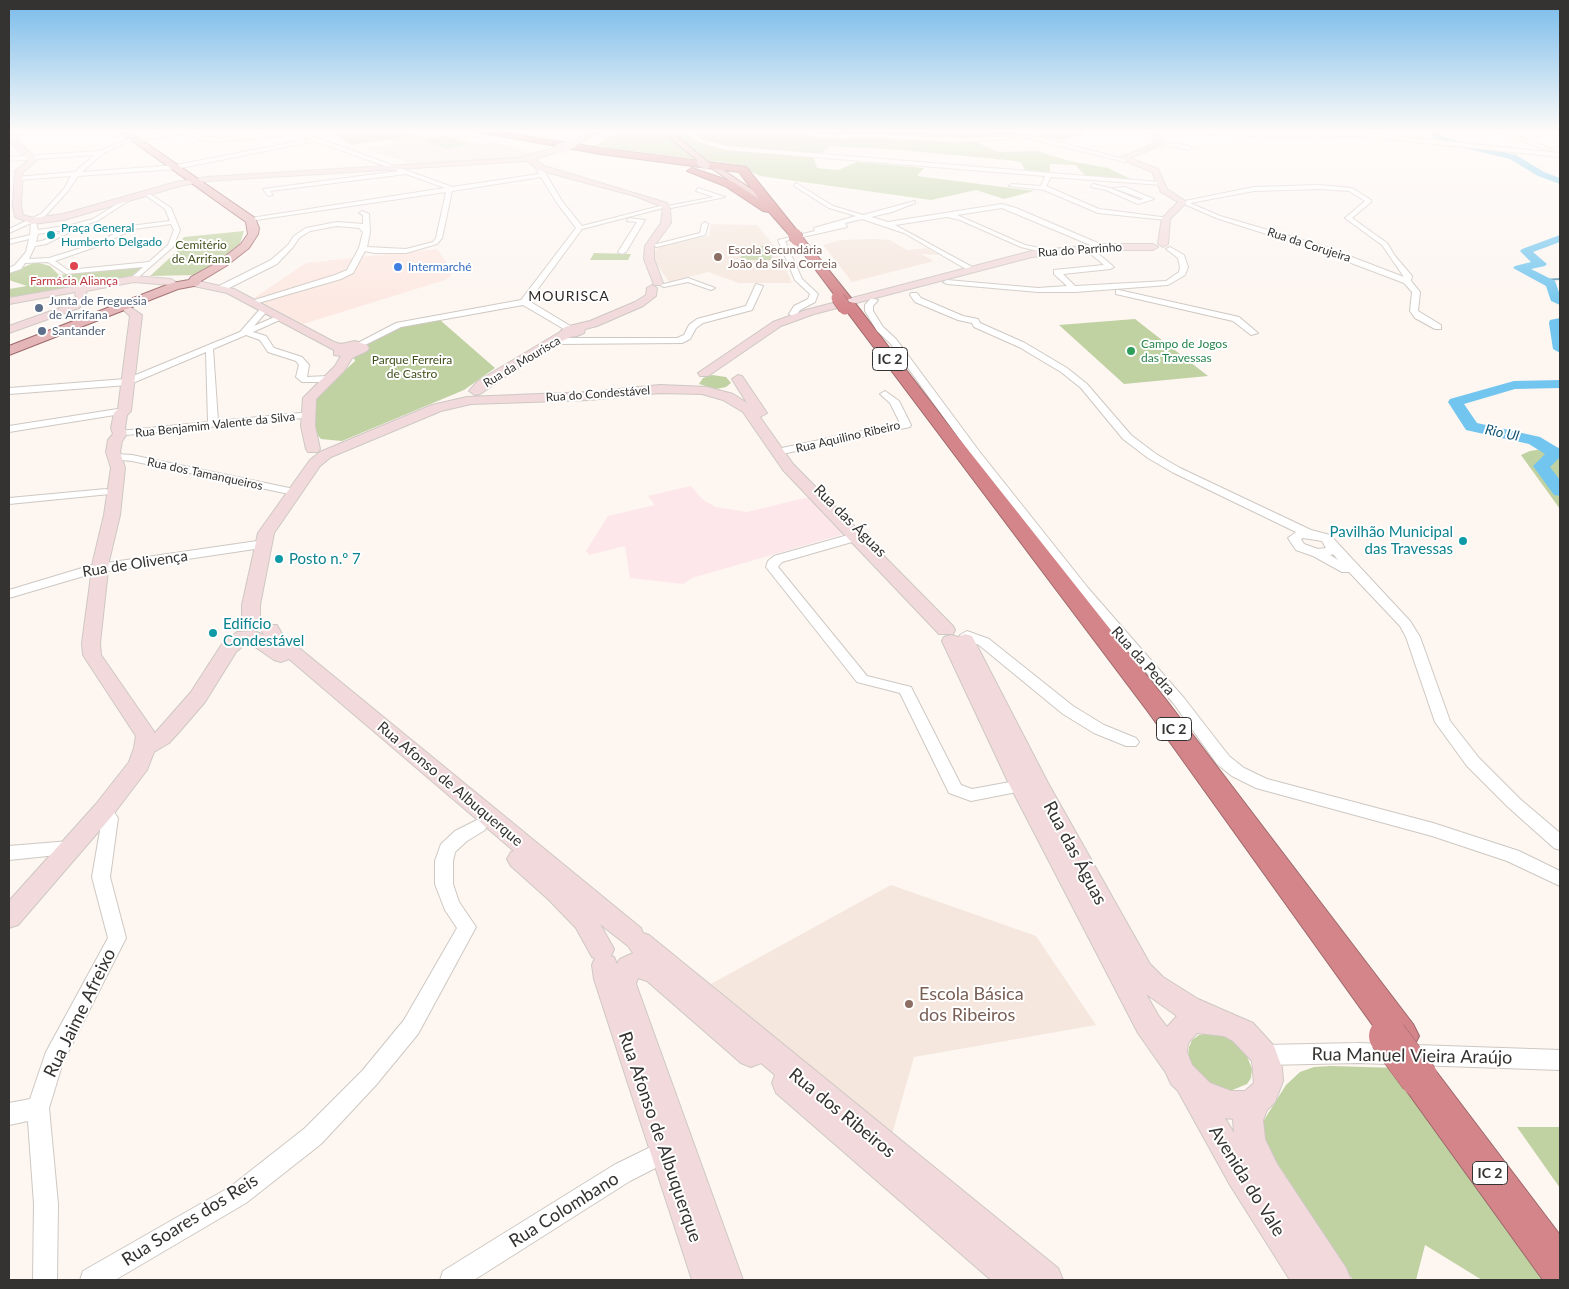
<!DOCTYPE html>
<meta charset="utf-8">
<style>
body{margin:0}
#map{position:relative;width:1569px;height:1289px;overflow:hidden;background:#fdf6f1;font-family:Lato,sans-serif}
canvas{display:block}
.frame{position:absolute;inset:0;border:10px solid #353331;pointer-events:none}
</style>
<div id="map">
<canvas width="1569" height="1289"></canvas>
<div class="frame"></div>
</div>
<script>
const context = document.querySelector('canvas').getContext('2d');
context.lineJoin = 'round';
function fill(path, color) {
  context.fillStyle = color;
  context.fill(path, 'evenodd');
}
function shape(rows) {
  const path = new Path2D();
  for (const r of rows) {
    path.moveTo(r[0], r[1]);
    for (let i = 2; i < r.length; i += 2) path.lineTo(r[i], r[i + 1]);
  }
  return path;
}
function strokePath(path, color, width, dash) {
  context.strokeStyle = color;
  context.lineWidth = width;
  context.lineCap = dash ? 'butt' : 'round';
  context.setLineDash(dash || []);
  context.stroke(path);
}
function drawText(font, color, halo, rows, align = 'center') {
  context.font = font + ' Lato,sans-serif';
  context.lineWidth = 4;
  context.setLineDash([]);
  context.textBaseline = 'middle';
  context.strokeStyle = halo;
  context.fillStyle = color;
  for (const [text, x, y, turn = 0] of rows) {
    context.save();
    context.translate(x, y);
    context.rotate((+turn || 0) * Math.PI / 180);
    context.textAlign = isNaN(turn) ? turn : align;
    if (halo) context.strokeText(text, 0, 0);
    context.fillText(text, 0, 0);
    context.restore();
  }
}
const commercial = shape([
 [437,249,452,270,450,277,445,280,303,324,254,298,306,263]
]);
const industrial = shape([
 [691,486,702,499,715,507,747,512,809,497,844,534,692,578,683,584,630,578,625,546,589,555,586,551,608,516,655,505,648,496]
]);
const built = shape([
 [433,133,481,144,493,142,540,154,500,160,411,163,362,149,394,144,390,139],
 [711,224,757,225,778,250,792,283,739,283,708,272,669,282,655,262,653,252,661,246,709,236],
 [875,239,890,240,907,250,926,248,940,255,921,254,934,261,852,282,823,245,840,240],
 [891,885,1036,936,1096,1025,914,1057,892,1134,711,984]
]);
const green = shape([
 [330,130,403,130,413,136,351,145],
 [624,130,1067,130,1087,134,1061,140,1026,132,970,139,998,152,1037,151,1070,161,1108,168,1133,180,1085,175,1075,165,1050,164,1050,172,1025,170,1021,162,1006,160,902,150,830,146,814,159,817,168,838,170,857,162,924,168,917,176,1034,191,1004,199,976,190,931,200,760,176,734,164,594,146],
 [442,136,470,144,449,149,421,140],
 [244,231,240,244,230,253,195,275,150,276,186,243,179,243,184,237],
 [743,246,773,246,771,260,740,260],
 [594,253,631,254,628,260,590,260],
 [36,262,50,266,59,275,144,266,130,277,9,298,9,289,27,286,9,280,9,273],
 [1135,319,1208,376,1124,384,1059,325],
 [440,320,495,368,464,390,342,441,321,439,313,430,315,398,355,361,353,355,366,350,367,343,397,328],
 [712,375,726,377,731,383,726,387,716,389,699,384,703,378],
 [1554,447,1560,448,1560,509,1521,455,1530,451],
 [1208,1033,1228,1037,1245,1051,1252,1069,1251,1078,1247,1084,1230,1091,1208,1084,1192,1067,1188,1057,1189,1047,1192,1040,1199,1035],
 [1331,1066,1398,1068,1553,1280,1482,1280,1425,1245,1416,1280,1353,1280,1263,1141,1264,1120,1286,1085,1300,1072,1314,1067],
 [1517,1127,1560,1127,1560,1188]
]);
const stream = shape([
 [1543,280,1560,279]
]);
const river = shape([
 [1428,130,1436,130,1442,137,1516,155,1544,172,1560,178,1560,184,1538,176,1510,159,1436,141,1428,130],
 [1560,235,1560,242,1533,252,1547,264,1545,266,1531,269,1555,281,1560,295,1560,305,1551,301,1546,286,1513,268,1515,266,1531,262,1520,251,1522,249,1560,235],
 [1560,318,1560,353,1553,349,1549,323,1550,320,1560,318],
 [1560,380,1560,388,1515,389,1464,404,1477,423,1540,437,1560,449,1560,457,1550,467,1560,480,1560,496,1554,495,1533,466,1545,454,1529,444,1466,430,1448,402,1450,399,1514,381,1560,380]
]);
const street = shape([
 [188,130,195,130,191,133,205,137,218,138,296,130,452,187,539,174,537,170,541,166,562,201,582,226,660,206,663,208,582,229,529,301,572,327,573,329,569,332,523,305,401,327,361,347,354,345,396,323,521,300,576,228,557,203,541,177,452,191,442,238,437,244,406,253,375,253,365,251,353,273,341,279,255,304,248,302,335,275,347,270,359,248,363,232,359,228,337,226,310,231,299,238,293,247,277,264,225,290,219,290,219,286,271,260,288,245,294,236,306,228,337,222,363,224,363,215,359,213,362,211,369,214,370,232,367,247,406,249,433,242,436,238,446,192,249,221,251,218,445,188,406,174,270,191,273,195,268,196,263,189,399,171,315,141,176,169,78,176,68,191,45,216,33,222,36,223,38,230,71,225,93,219,125,199,130,200,97,221,72,229,38,234,36,242,42,241,65,231,70,232,46,244,35,246,29,259,49,258,94,244,130,226,170,221,165,209,145,195,147,192,171,208,180,230,173,247,134,281,130,279,143,267,66,274,48,262,25,263,21,269,9,273,9,268,15,265,26,252,29,239,9,244,9,240,30,235,31,223,9,233,9,229,41,214,64,189,71,176,18,180,16,177,75,172,94,155,9,161,9,157,99,151,134,137,188,130],
 [184,134,204,141,218,142,298,134,310,139,176,165,82,172,102,154,127,142,184,134],
 [171,224,174,230,168,245,149,262,68,270,55,261,98,246,134,229,171,224],
 [683,130,689,130,703,140,727,146,1160,182,1162,185,1051,177,1046,186,1099,209,1169,218,1166,220,1098,213,1044,190,1009,186,1012,184,1041,186,1045,176,727,150,699,142,683,130],
 [771,130,838,135,874,134,960,138,1033,136,1035,133,1068,130,1035,136,1128,160,1125,162,1027,138,960,142,874,138,838,139,771,130],
 [1150,130,1356,132,1560,153,1560,157,1356,136,1283,137,1148,133,1150,130],
 [1495,130,1502,130,1551,149,1546,150,1495,130],
 [1162,141,1189,146,1192,148,1189,150,1160,144,1162,141],
 [796,183,833,206,863,215,915,201,915,203,892,212,871,217,888,222,1002,204,1016,208,1107,247,1100,249,1002,208,957,215,1025,245,1050,250,1050,254,1021,247,960,220,947,217,895,225,974,268,975,270,971,272,904,233,862,219,845,223,847,227,785,241,802,279,818,294,815,302,800,310,797,314,799,316,795,318,789,314,794,306,808,299,810,294,795,280,778,240,815,231,814,228,856,216,829,208,794,186,796,183],
 [1093,184,1110,188,1139,200,1144,199,1113,188,1125,187,1154,199,1138,204,1106,190,1091,187,1093,184],
 [1319,185,1352,188,1371,200,1371,202,1352,218,1387,243,1395,256,1412,276,1411,281,1420,292,1418,311,1441,325,1441,329,1435,329,1415,318,1410,311,1412,292,1404,283,1317,250,1216,218,1180,202,1254,187,1319,185],
 [1319,189,1349,191,1365,201,1345,218,1382,245,1404,277,1323,246,1220,216,1190,203,1254,191,1319,189],
 [698,188,725,197,671,208,668,206,714,197,696,191,698,188],
 [629,218,645,220,626,252,622,254,618,252,637,222,627,221,629,218],
 [705,222,708,224,705,235,657,247,653,245,700,233,702,224,705,222],
 [1089,246,1114,267,1110,269,1063,274,1075,286,1166,281,1179,272,1180,267,1178,258,1166,249,1170,247,1184,255,1188,267,1185,275,1168,285,1075,292,1038,292,947,284,943,282,947,280,1038,288,1067,286,1054,274,1054,270,1104,265,1086,250,1089,246],
 [688,278,715,288,711,290,688,282,664,287,660,285,688,278],
 [756,284,763,286,752,310,703,323,696,328,690,339,682,343,557,344,553,341,557,338,677,338,684,335,689,325,697,319,746,306,756,284],
 [1119,290,1239,317,1258,333,1251,335,1233,321,1116,294,1116,290,1119,290],
 [911,293,917,293,921,298,963,316,978,319,980,323,1025,343,1067,368,1087,384,1131,435,1156,454,1180,468,1311,530,1330,535,1410,621,1420,637,1450,721,1479,758,1520,799,1560,833,1560,850,1554,848,1508,807,1467,766,1435,722,1406,637,1400,626,1349,572,1342,572,1313,556,1296,550,1288,538,1296,532,1172,472,1148,458,1123,439,1081,388,1061,372,1019,347,974,327,972,323,958,320,915,302,910,295,911,293],
 [1303,538,1322,541,1326,548,1318,549,1304,544,1301,539,1303,538],
 [1333,554,1338,560,1330,555,1333,554],
 [871,298,878,300,873,306,873,311,883,327,896,339,979,451,1088,588,1184,698,1229,756,1244,768,1267,779,1433,823,1519,851,1560,871,1560,886,1507,861,1432,836,1256,788,1232,776,1217,764,1174,704,1078,594,971,455,890,343,877,331,865,311,865,305,871,298],
 [261,308,268,310,254,326,277,316,284,318,253,332,266,336,274,348,302,357,309,365,307,377,328,376,333,379,328,382,302,382,296,377,299,365,296,361,268,352,260,340,246,335,213,349,218,421,310,412,315,415,313,417,116,436,116,432,120,431,208,422,206,352,128,385,9,394,9,388,126,379,240,332,261,308],
 [885,391,899,401,911,425,910,427,777,455,772,452,777,449,900,423,890,403,880,394,885,391],
 [124,408,129,411,127,413,9,432,9,426,124,408],
 [116,454,132,455,294,489,300,492,294,495,132,461,112,459,112,455,116,454],
 [106,489,112,492,110,494,9,504,9,498,106,489],
 [855,533,861,537,859,540,782,562,778,567,867,676,911,687,961,785,972,789,1021,780,1027,782,1029,786,1027,790,971,801,949,793,900,693,857,682,766,567,768,561,774,556,855,533],
 [264,540,270,544,268,547,94,573,9,598,9,590,92,565,264,540],
 [967,631,989,639,1073,706,1104,725,1136,738,1139,742,1136,746,1126,746,1094,733,1063,714,979,645,962,638,960,635,967,631],
 [104,804,110,806,118,818,110,877,126,938,63,1062,49,1108,58,1204,57,1280,33,1280,34,1204,28,1121,9,1125,9,1103,30,1099,46,1052,108,938,92,877,102,819,96,810,98,806,104,804],
 [479,819,485,820,487,825,485,830,467,841,455,852,453,861,453,884,459,902,476,927,418,1034,376,1085,321,1144,246,1203,115,1280,80,1280,83,1271,230,1187,305,1128,362,1071,404,1020,457,928,445,910,435,884,435,861,441,844,455,831,479,819],
 [70,841,76,843,79,848,76,853,9,860,9,846,70,841],
 [1358,1043,1560,1050,1560,1070,1358,1063,1264,1065,1257,1062,1254,1055,1257,1048,1264,1045,1358,1043],
 [669,1138,677,1141,680,1149,677,1157,630,1181,474,1280,440,1280,443,1271,614,1165,669,1138]
]);
const secondary = shape([
 [13,130,20,130,18,141,38,160,23,172,21,206,23,215,33,218,63,214,176,182,207,177,518,158,558,147,561,147,561,151,535,159,544,166,667,203,670,209,671,223,654,246,654,259,663,283,662,285,654,285,644,259,645,246,661,223,663,207,635,196,538,170,527,161,207,181,180,186,64,220,33,224,15,217,13,206,15,171,29,160,10,142,13,130],
 [595,130,604,130,576,145,569,143,595,130],
 [1146,130,1153,130,1166,143,1130,158,1158,169,1167,189,1187,202,1170,219,1168,244,1163,247,1158,244,1162,218,1178,202,1161,192,1152,172,1119,158,1157,142,1146,130],
 [1103,244,1153,244,1158,247,1153,250,1103,250,1032,257,814,314,781,326,708,376,700,376,698,373,773,322,806,310,1032,251,1103,244],
 [134,276,171,279,176,282,171,285,134,282,86,291,87,299,79,308,9,333,9,326,71,304,76,298,75,292,9,304,9,298,134,276],
 [193,280,234,289,334,342,341,344,355,341,367,345,369,348,367,351,352,358,344,371,316,399,315,426,320,449,318,452,308,452,306,449,301,426,303,398,335,366,341,356,334,355,334,350,227,293,189,285,189,281,193,280],
 [652,285,657,288,656,296,643,306,597,326,585,329,584,333,577,336,570,337,542,352,480,394,475,395,469,391,478,381,560,332,565,327,590,321,635,302,646,295,647,288,652,285],
 [126,304,142,315,131,411,127,415,125,428,127,434,122,441,120,452,125,468,120,515,109,561,100,643,101,655,155,733,191,692,222,644,237,632,254,631,264,635,261,629,263,625,277,625,282,634,641,928,643,933,649,935,1058,1268,1063,1280,991,1280,776,1093,772,1083,775,1075,761,1063,751,1067,741,1063,647,981,638,978,636,984,743,1280,692,1280,594,979,592,965,595,958,592,957,576,928,549,900,511,866,507,859,511,852,514,851,289,659,281,662,274,660,248,642,236,652,205,702,180,731,169,743,154,752,147,770,112,816,18,925,9,928,9,901,96,804,129,762,134,748,136,736,83,655,82,643,93,561,104,515,111,468,106,452,108,440,113,434,111,428,114,413,118,409,130,316,120,307,126,304],
 [600,924,628,946,633,953,620,959,617,964,614,957,611,956,614,949,600,924],
 [738,375,742,376,767,413,760,417,793,464,953,626,955,630,953,634,939,634,783,470,743,412,723,400,702,394,660,393,589,400,471,404,441,411,331,457,320,466,274,533,260,605,260,619,257,623,251,625,245,623,242,619,242,605,258,533,310,460,320,452,432,405,467,397,589,392,660,385,707,387,733,394,747,403,732,379,738,375],
 [965,634,972,636,974,640,1048,783,1150,964,1163,977,1198,999,1253,1023,1274,1046,1282,1068,1283,1081,1275,1102,1267,1110,1263,1120,1265,1139,1277,1164,1346,1268,1351,1280,1290,1280,1230,1185,1178,1091,1171,1084,1166,1073,1138,1033,1010,786,942,641,944,637,951,635,958,637,965,634],
 [1146,994,1177,1016,1167,1027,1158,1015,1146,994],
 [1197,1033,1224,1036,1233,1041,1252,1061,1254,1083,1245,1091,1231,1091,1210,1083,1192,1065,1187,1052,1188,1043,1197,1033],
 [1225,1118,1233,1119,1234,1133,1225,1118]
]);
const primary = shape([
 [117,130,127,130,255,218,259,228,258,234,249,248,226,266,201,281,199,285,178,289,9,355,9,346,172,283,189,280,191,277,218,262,241,244,248,234,246,222,117,130],
 [660,130,669,130,709,163,713,163,773,204,765,206,706,164,702,164,660,130]
]);
const highway = shape([
 [468,130,489,130,600,148,746,167,851,298,844,302,839,301,792,238,769,212,763,211,725,186,687,171,692,168,733,182,759,199,739,172,600,154,468,130],
 [850,302,855,303,946,422,1167,701,1413,1024,1419,1036,1413,1048,1401,1052,1389,1048,1149,713,845,309,843,306,850,302],
 [1419,1061,1432,1066,1560,1235,1560,1280,1543,1280,1406,1090,1401,1078,1406,1066,1419,1061]
]);
const secondaryBridge = shape([
 [558,149,573,143]
]);
const primaryBridge = shape([
 [701,162,705,165]
]);
const highwayBridgeFar1 = shape([
 [795,235,797,239],
 [838,298,845,308]
]);
const highwayBridge = shape([
 [1388,1036,1419,1078]
]);
const markers = [
 [51,235,5,"#0f9aa8"],
 [718,257,5,"#8d6e63"],
 [74,266,5,"#e0444e"],
 [398,267,5,"#3f7fe0"],
 [39,308,5,"#5c6f8a"],
 [42,331,5,"#5c6f8a"],
 [1131,351,5,"#2e9e5b"],
 [1463,541,5,"#0f9aa8"],
 [279,559,5,"#0f9aa8"],
 [213,633,5,"#0f9aa8"],
 [909,1004,5,"#8d6e63"]
];
const farCulturenames = [
 ["Praça General",61,228],
 ["Humberto Delgado",61,242]
];
const farParknames = [
 ["Cemitério",201,245],
 ["de Arrifana",201,259],
 ["Parque Ferreira",412,360],
 ["de Castro",412,374]
];
const farStreetnames = [
 ["Rua da Corujeira",1309,245,18],
 ["Rua do Parrinho",1080,250,-4],
 ["Rua da Mourisca",522,362,-31],
 ["Rua do Condestável",598,394,-4],
 ["Rua Benjamim Valente da Silva",215,425,-6],
 ["Rua Aquilino Ribeiro",848,437,-13],
 ["Rua dos Tamanqueiros",205,474,12]
];
const farEducationnames = [
 ["Escola Secundária",728,250],
 ["João da Silva Correia",728,264]
];
const farShopnames = [
 ["Intermarché",408,267]
];
const farHealthnames = [
 ["Farmácia Aliança",74,281]
];
const farServicenames = [
 ["Junta de Freguesia",49,301],
 ["de Arrifana",49,315],
 ["Santander",52,331]
];
const farLeisurenames = [
 ["Campo de Jogos",1141,344],
 ["das Travessas",1141,358]
];
const farNeighbourhoodnames = [
 ["MOURISCA",569,296]
];
const shields = [
 [890,359,35],
 [1174,729,35],
 [1490,1173,35]
];
const shieldNames = [
 ["IC 2",890,359],
 ["IC 2",1174,729],
 ["IC 2",1490,1173]
];
const farWaternames = [
 ["Rio Ul",1502,433,12]
];
const streetNames = [
 ["Rua das Águas",850,521,45],
 ["Rua de Olivença",135,564,-9],
 ["Rua da Pedra",1143,661,48],
 ["Rua Afonso de Albuquerque",450,784,40]
];
const cultureNames = [
 ["Pavilhão Municipal",1453,532,"right"],
 ["das Travessas",1453,549,"right"],
 ["Posto n.º 7",289,559],
 ["Edifício",223,624],
 ["Condestável",223,641]
];
const nearStreetnames = [
 ["Rua das Águas",1075,853,62],
 ["Rua Jaime Afreixo",80,1013,-64],
 ["Rua Manuel Vieira Araújo",1412,1056,1],
 ["Rua dos Ribeiros",842,1113,39],
 ["Rua Afonso de Albuquerque",660,1137,71],
 ["Avenida do Vale",1247,1181,58],
 ["Rua Colombano",564,1210,-32],
 ["Rua Soares dos Reis",190,1220,-32]
];
const nearEducationnames = [
 ["Escola Básica",919,994],
 ["dos Ribeiros",919,1015]
];
fill(commercial, '#fde8e2');
fill(industrial, '#fde7ea');
fill(built, '#f5e7de');
fill(green, '#c0d1a2');
strokePath(stream, '#5f99b5', 2);
fill(river, '#71c5ee');
strokePath(street, '#cec8c3', 2);
strokePath(secondary, '#cec8c3', 2);
strokePath(primary, '#9c686a', 2);
strokePath(highway, '#9c686a', 2);
fill(street, '#fff');
fill(secondary, '#f2dadc');
fill(primary, '#e5b6b8');
fill(highway, '#d48589');
strokePath(secondaryBridge, '#cec8c3', 9, []);
strokePath(primaryBridge, '#9c686a', 9, []);
strokePath(highwayBridgeFar1, '#9c686a', 14, []);
strokePath(highwayBridge, '#9c686a', 39, []);
strokePath(secondaryBridge, '#f2dadc', 8);
strokePath(primaryBridge, '#e5b6b8', 9);
strokePath(highwayBridgeFar1, '#d48589', 13);
strokePath(highwayBridge, '#d48589', 38);
const sky = context.createLinearGradient(0, 0, 0, 311);
sky.addColorStop(0, '#78bbea');
sky.addColorStop(0.42, '#fefbf9');
sky.addColorStop(1, '#fefbf900');
context.fillStyle = sky;
context.fillRect(0, 0, 1569, 311);
for (const [x, y, r, color] of markers) {
  const dot = new Path2D();
  dot.arc(x, y, r, 0, 2 * Math.PI);
  context.fillStyle = color;
  context.fill(dot);
  strokePath(dot, '#fff', 2);
}
drawText('12px', '#0d838f', '#fff', farCulturenames, 'left');
drawText('12px', '#3f4f1b', '#fff', farParknames);
drawText('12px', '#353331', '#fff', farStreetnames);
drawText('12px', '#785e54', '#fff', farEducationnames, 'left');
drawText('12px', '#366cbe', '#fff', farShopnames, 'left');
drawText('12px', '#be3a42', '#fff', farHealthnames);
drawText('12px', '#4e5e75', '#fff', farServicenames, 'left');
drawText('12px', '#27864d', '#fff', farLeisurenames, 'left');
context.letterSpacing = '1px';
drawText('14px', '#2d2825', '#fff', farNeighbourhoodnames);
context.letterSpacing = '0px';
for (const [x, y, w] of shields) {
  const box = new Path2D();
  box.roundRect(x - w / 2, y - 11.5, w, 23, 4);
  context.fillStyle = '#fff';
  context.fill(box);
  strokePath(box, '#353331', 1);
}
drawText('bold 14px', '#353331', null, shieldNames);
drawText('italic 14px', '#115471', '#fff', farWaternames);
drawText('15px', '#353331', '#fff', streetNames);
drawText('15px', '#0d838f', '#fff', cultureNames, 'left');
drawText('18px', '#353331', '#fff', nearStreetnames);
drawText('18px', '#785e54', '#fff', nearEducationnames, 'left');
</script>
